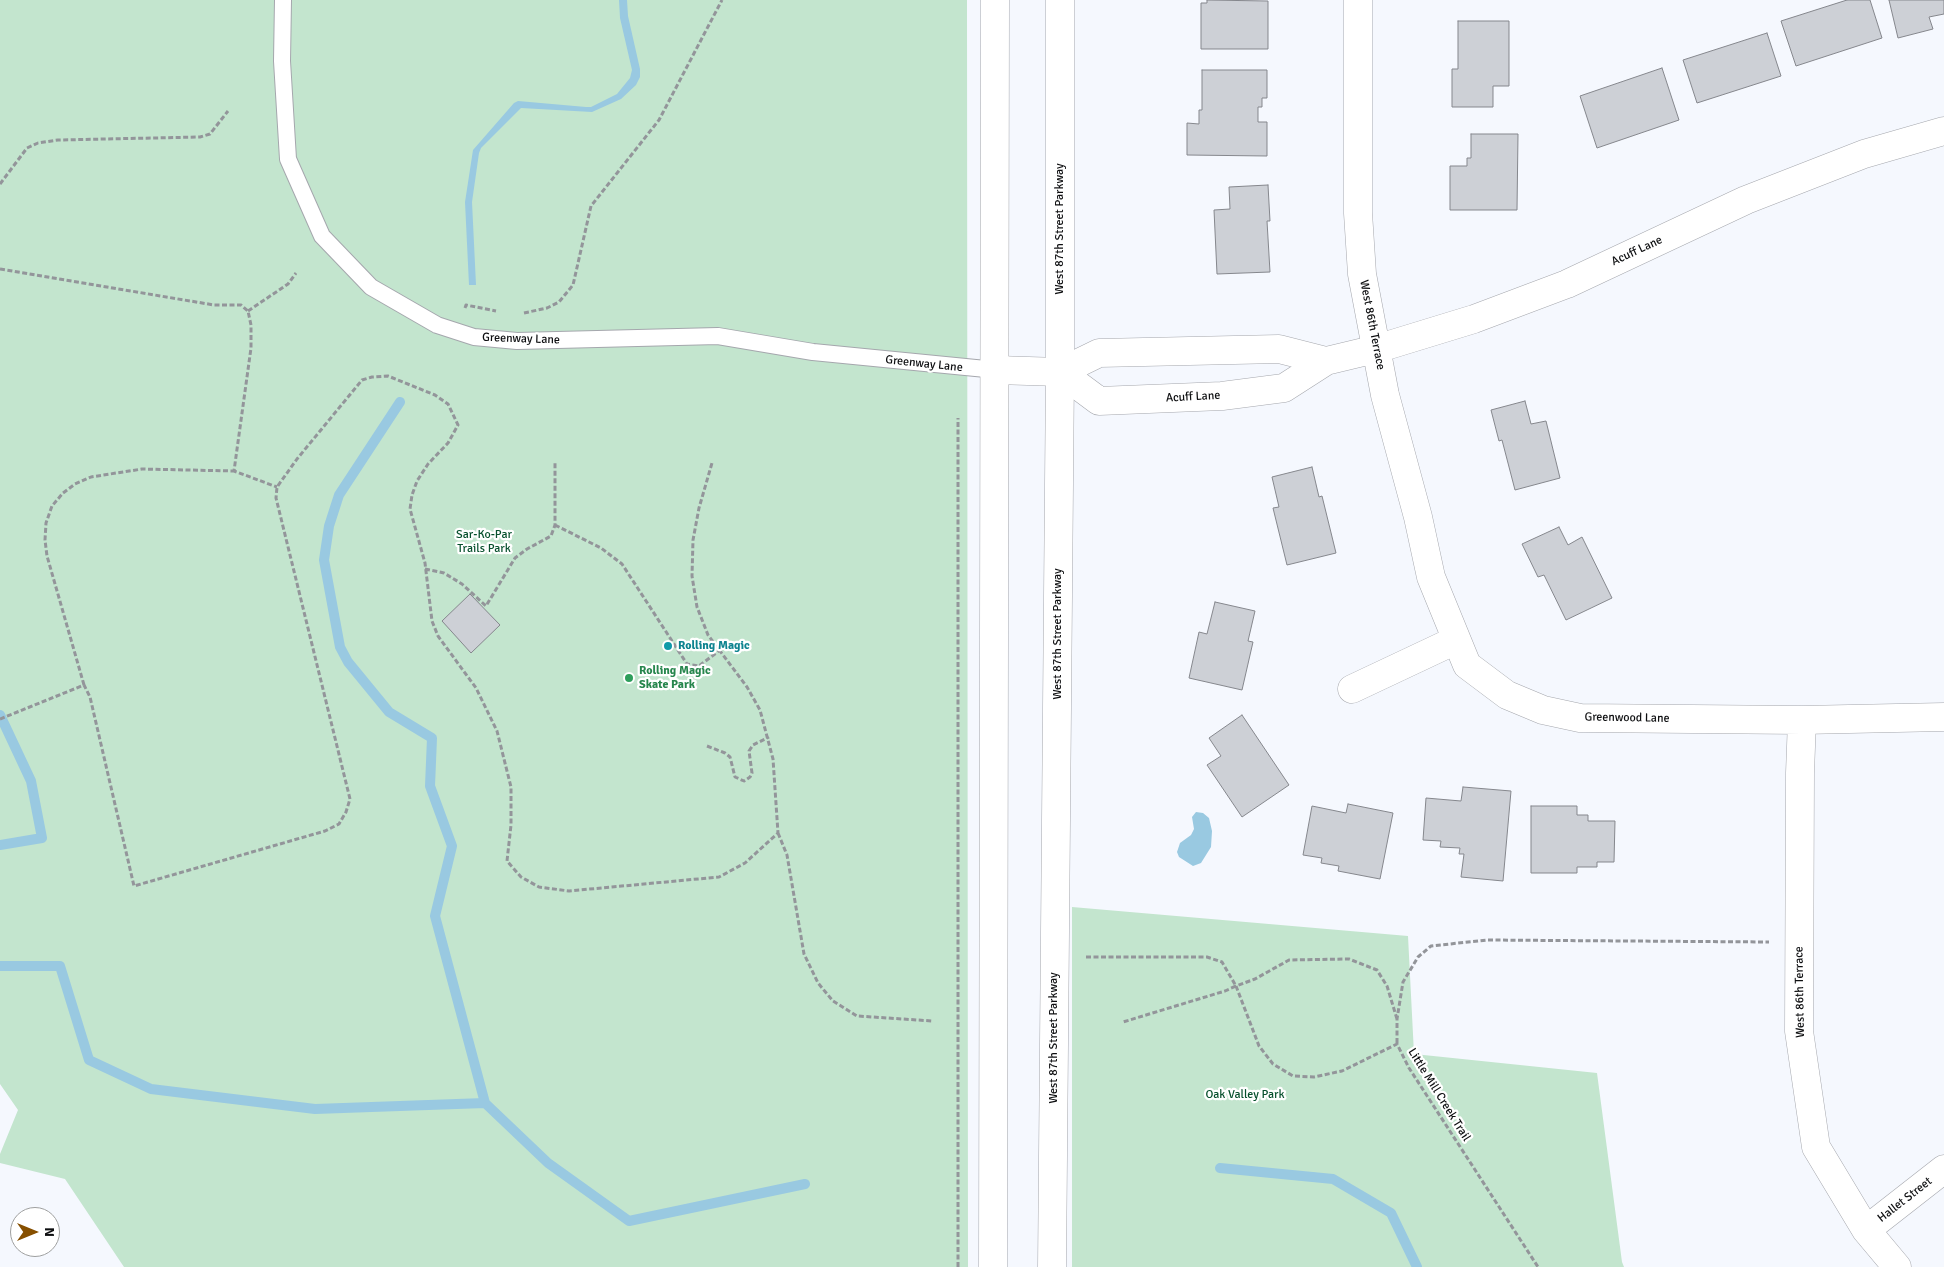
<!DOCTYPE html>
<style>
body{margin:0}
#map{position:relative;width:1944px;height:1267px;overflow:hidden;background:#f5f8fe;font-family:Signika,sans-serif}
canvas{display:block}
.north{position:absolute;left:10px;top:1207px;width:50px;height:50px;box-sizing:border-box;background:#fff;border:1px solid #9e9f9f;border-radius:50%;rotate:90deg;font-size:14px;font-weight:700;line-height:20px;text-align:center;color:#0d0e10}
.north::after{content:'';display:block;margin:auto;width:18px;height:22px;background:#864f00;clip-path:polygon(50% 0,100% 100%,50% 72%,0 100%)}
</style>
<div id="map">
<canvas width="1944" height="1267"></canvas>
<div class="north">N</div>
</div>
<script>
const context = document.querySelector('canvas').getContext('2d');
context.lineJoin = 'round';
function fill(path, color) {
  context.fillStyle = color;
  context.fill(path, 'evenodd');
}
function shape(rows) {
  const path = new Path2D();
  for (const r of rows) {
    path.moveTo(r[0], r[1]);
    for (let i = 2; i < r.length; i += 2) path.lineTo(r[i], r[i + 1]);
  }
  return path;
}
function strokePath(path, color, width, dash) {
  context.strokeStyle = color;
  context.lineWidth = width;
  context.lineCap = dash ? 'butt' : 'round';
  context.setLineDash(dash || []);
  context.stroke(path);
}
function drawText(font, color, halo, rows, align = 'center') {
  context.font = font + ' Signika,sans-serif';
  context.lineWidth = 4.5;
  context.setLineDash([]);
  context.textBaseline = 'middle';
  context.strokeStyle = halo;
  context.fillStyle = color;
  for (const [text, x, y, turn = 0] of rows) {
    context.save();
    context.translate(x, y);
    context.rotate((+turn || 0) * Math.PI / 180);
    context.textAlign = isNaN(turn) ? turn : align;
    if (halo) context.strokeText(text, 0, 0);
    context.fillText(text, 0, 0);
    context.restore();
  }
}
const green = shape([
 [0,0,967,0,968,1267,124,1267,65,1179,0,1163,0,1154,18,1110,0,1084],
 [1072,907,1408,936,1414,1054,1597,1073,1622,1262,1624,1267,1072,1267]
]);
const water = shape([
 [619,0,627,0,628,16,640,69,640,77,636,85,621,99,592,112,521,108,481,148,479,153,472,202,476,285,469,285,465,202,473,150,514,103,518,101,586,107,591,107,617,94,630,78,632,70,620,18],
 [1196,812,1203,813,1209,818,1212,831,1211,847,1201,863,1193,866,1179,857,1177,852,1180,843,1191,835,1194,829,1192,817]
]);
const stream = shape([
 [400,402,339,495,329,526,324,560,340,647,348,662,389,712,432,738,430,786,452,846,435,916,485,1103],
 [0,715,31,781,42,838,0,845],
 [0,966,60,966,89,1060,151,1089,315,1109,485,1103,548,1163,629,1221,805,1184],
 [1220,1168,1333,1179,1391,1213,1417,1267]
]);
const building = shape([
 [1207,0,1268,1,1268,49,1201,49,1201,3,1207,3,1207,0],
 [1847,0,1870,0,1882,38,1796,66,1781,21,1847,0],
 [1889,0,1944,0,1944,14,1929,17,1933,29,1898,38,1889,0],
 [1458,21,1509,21,1509,86,1493,86,1493,107,1452,107,1452,69,1458,69,1458,21],
 [1767,33,1781,76,1697,103,1683,60,1767,33],
 [1662,68,1679,120,1597,148,1580,96,1662,68],
 [1202,70,1267,70,1267,98,1262,98,1262,107,1258,107,1258,122,1267,122,1267,156,1187,155,1187,123,1199,124,1199,110,1202,110,1202,70],
 [1471,134,1518,134,1517,210,1450,210,1450,166,1467,166,1467,158,1471,158,1471,134],
 [1268,185,1270,221,1267,221,1270,272,1217,274,1214,210,1230,209,1229,187,1268,185],
 [1525,401,1531,424,1546,421,1560,478,1515,490,1502,440,1499,441,1491,410,1525,401],
 [1312,467,1319,497,1322,496,1336,553,1287,565,1273,508,1279,507,1272,477,1312,467],
 [1559,527,1568,545,1582,537,1612,598,1566,620,1544,575,1538,577,1522,544,1559,527],
 [470,594,500,625,471,653,442,621,470,594],
 [1215,602,1255,611,1248,641,1253,642,1242,690,1189,678,1199,632,1207,634,1215,602],
 [1242,715,1289,785,1242,817,1207,765,1221,756,1209,738,1242,715],
 [1463,787,1511,791,1503,881,1461,877,1464,854,1459,854,1460,848,1440,847,1441,841,1423,840,1426,798,1461,801,1463,787],
 [1348,804,1393,813,1380,879,1338,871,1339,866,1321,863,1322,858,1303,855,1312,806,1346,813,1348,804],
 [1531,806,1577,806,1577,815,1588,815,1588,821,1615,821,1614,862,1597,862,1597,867,1577,867,1577,873,1531,873,1531,806]
]);
const path = shape([
 [0,184,27,148,38,143,58,140,200,137,210,134,228,111],
 [0,269,214,305,241,305,248,311,251,325,251,348,234,471,277,487],
 [465,308,466,305,496,311],
 [248,311,288,284,296,273],
 [524,313,547,308,559,302,573,285,591,206,659,120,722,0],
 [555,525,601,548,622,564,687,664,699,666,720,650],
 [425,569,444,573,462,584,486,606,515,558,527,549,551,536,555,525,555,463],
 [84,685,47,556,45,540,46,523,52,506,63,493,75,484,91,477,142,469,234,471],
 [0,719,84,685,90,697,134,886,325,831,339,824,346,812,350,799,276,498,277,487,297,459,362,380,372,377,388,376,435,395,448,404,458,425,448,443,428,464,417,481,412,495,410,509,425,563,432,621,438,636,476,688,497,731,511,787,511,825,507,861,521,877,539,887,569,891,719,877,745,863,778,833,773,759,760,710,747,687,708,635,697,607,692,576,693,540,699,508,712,463],
 [707,746,725,753,730,757,735,777,744,781,750,777,752,773,749,751,753,745,769,737],
 [778,833,787,855,804,954,818,983,833,1001,857,1016,933,1021],
 [1086,957,1207,957,1222,962,1236,986,1225,991,1123,1022],
 [1397,1019,1387,986,1377,970,1349,959,1289,960,1255,979,1236,986,1259,1046,1273,1064,1293,1076,1314,1077,1342,1071,1397,1044,1409,1068,1538,1267],
 [1397,1043,1397,1019,1403,982,1418,957,1431,946,1487,940,1769,942],
 [958,1267,958,418]
]);
const service = shape([
 [283,0,282,61,288,159,322,236,371,287,437,325,474,337,517,341,718,336,813,352,996,370]
]);
const minor = shape([
 [1358,0,1358,213,1362,274,1385,395,1418,517,1431,577,1467,665,1507,695,1543,710,1580,718,1802,720,1944,717],
 [996,370,1060,372,1099,353,1279,349,1326,361],
 [1060,372,1099,401,1222,396,1284,388,1326,361,1376,349,1474,319,1567,284,1746,200,1864,154,1944,131],
 [1352,689,1456,640],
 [1802,720,1800,773,1799,1031,1816,1147,1866,1230,1897,1267],
 [1866,1230,1944,1169]
]);
const primary = shape([
 [993,1267,995,0],
 [1052,1267,1060,372,1060,0]
]);
const markers = [
 [668,646,5,"#0f9aa8"],
 [629,678,5,"#2e9e5b"]
];
const streetNames = [
 ["West 87th Street Parkway",1060,229,-90],
 ["Acuff Lane",1637,251,-25],
 ["West 86th Terrace",1372,325,79],
 ["Greenway Lane",521,339,2],
 ["Greenway Lane",924,364,6],
 ["Acuff Lane",1193,397,-3],
 ["West 87th Street Parkway",1058,634,-90],
 ["Greenwood Lane",1627,718,1],
 ["West 86th Terrace",1800,992,-91],
 ["West 87th Street Parkway",1054,1038,-90],
 ["Little Mill Creek Trail",1439,1095,58],
 ["Hallet Street",1905,1200,-38]
];
const parkNames = [
 ["Sar-Ko-Par",484,535],
 ["Trails Park",484,549],
 ["Oak Valley Park",1245,1095]
];
const cultureNames = [
 ["Rolling Magic",678,646]
];
const leisureNames = [
 ["Rolling Magic",639,671],
 ["Skate Park",639,685]
];
fill(green, '#c3e5ce');
fill(water, '#99c9e1');
strokePath(stream, '#99c9e1', 10);
fill(building, '#cdd0d6');
strokePath(building, '#85878d', 1);
strokePath(service, '#a5a7ad', 18);
strokePath(minor, '#a5a7ad', 29);
strokePath(primary, '#a5a7ad', 29);
strokePath(path, '#93959a', 3, [5, 2.5]);
strokePath(service, '#fff', 16);
strokePath(minor, '#fff', 28);
strokePath(primary, '#fff', 28);
for (const [x, y, r, color] of markers) {
  const dot = new Path2D();
  dot.arc(x, y, r, 0, 2 * Math.PI);
  context.fillStyle = color;
  context.fill(dot);
  strokePath(dot, '#fff', 2);
}
drawText('12px', '#0d0e10', '#fff', streetNames);
drawText('12px', '#07502d', '#fff', parkNames);
drawText('bold 12px', '#0d838f', '#fff', cultureNames, 'left');
drawText('bold 12px', '#27864d', '#fff', leisureNames, 'left');
</script>
